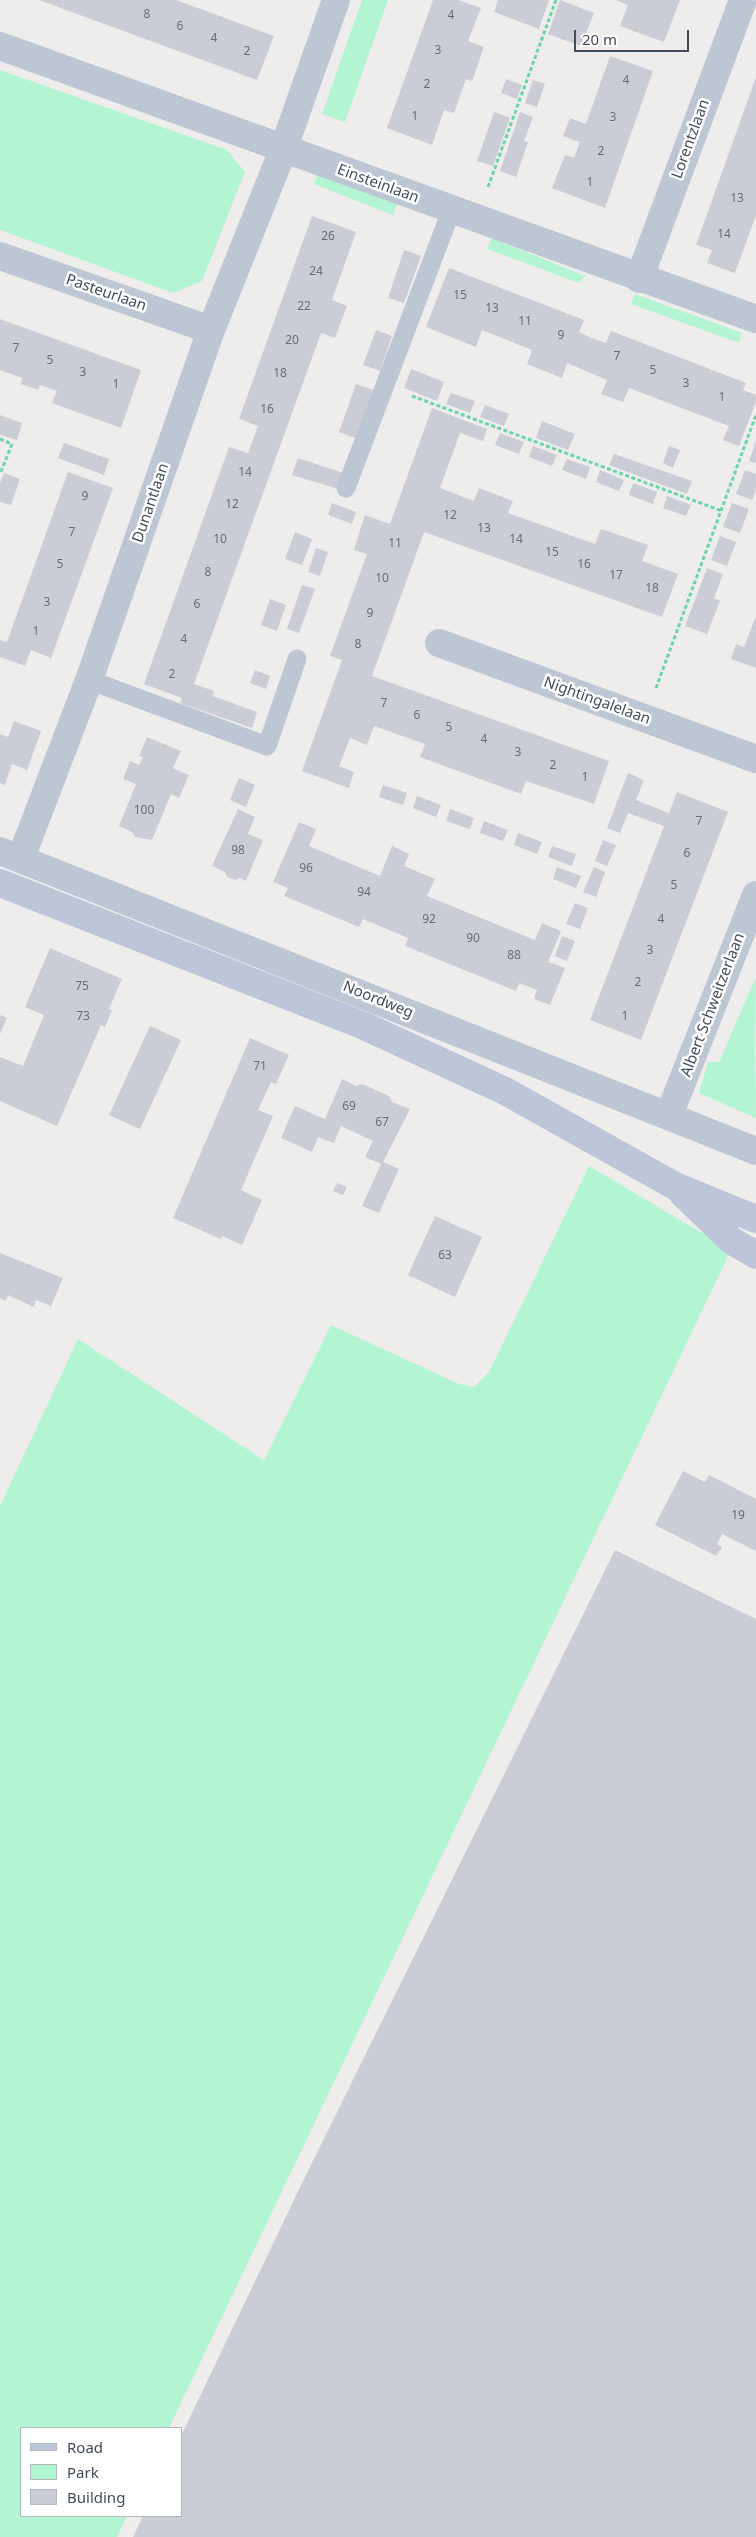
<!DOCTYPE html>
<style>
body{margin:0}
#map{position:relative;width:756px;height:2537px;overflow:hidden;background:#efecec;font-family:"Noto Sans",sans-serif}
canvas{display:block}
.legend{position:absolute;left:20px;top:2427px;width:162px;height:90px;box-sizing:border-box;background:#fff;border:1px solid #b3b8be;margin:0;padding:6px 9px;list-style:none;font-size:15px;color:#424d5c}
.legend li{display:flex;align-items:center;gap:10px;height:25px}
.legend b{width:25px;border:1px solid #b3b8be}
.scale{position:absolute;left:574px;top:30px;width:115px;height:22px;box-sizing:border-box;border:2px solid #424d5c;border-top:0;padding-left:6px;font-size:15px;line-height:18px;white-space:nowrap;color:#424d5c;-webkit-text-stroke:4px #fff;paint-order:stroke}
</style>
<div id="map">
<canvas width="756" height="2537"></canvas>
<ul class="legend">
<li><b style="height:6px;background:#bcc6d8"></b>Road</li>
<li><b style="height:14px;background:#b3f4d3"></b>Park</li>
<li><b style="height:14px;background:#cacdd5"></b>Building</li>
</ul>
<div class="scale">20 m</div>
</div>
<script>
const context = document.querySelector('canvas').getContext('2d');
context.lineJoin = 'round';
function fill(path, color) {
  context.fillStyle = color;
  context.fill(path, 'evenodd');
}
function shape(rows) {
  const path = new Path2D();
  for (const r of rows) {
    path.moveTo(r[0], r[1]);
    for (let i = 2; i < r.length; i += 2) path.lineTo(r[i], r[i + 1]);
  }
  return path;
}
function strokePath(path, color, width, dash) {
  context.strokeStyle = color;
  context.lineWidth = width;
  context.lineCap = dash ? 'butt' : 'round';
  context.setLineDash(dash || []);
  context.stroke(path);
}
function drawText(font, color, halo, rows, align = 'center') {
  context.font = font + ' "Noto Sans",sans-serif';
  context.lineWidth = 5;
  context.setLineDash([]);
  context.textBaseline = 'middle';
  context.strokeStyle = halo;
  context.fillStyle = color;
  for (const [text, x, y, turn = 0] of rows) {
    context.save();
    context.translate(x, y);
    context.rotate((+turn || 0) * Math.PI / 180);
    context.textAlign = isNaN(turn) ? turn : align;
    if (halo) context.strokeText(text, 0, 0);
    context.fillText(text, 0, 0);
    context.restore();
  }
}
const green = shape([
 [362,0,388,0,345,122,322,114],
 [0,70,227,150,245,172,202,281,173,293,0,230],
 [318,174,397,204,393,215,314,184],
 [492,238,585,276,579,283,487,249],
 [635,294,742,333,739,343,631,304],
 [756,977,755,1051,756,1118,699,1093,708,1062,719,1062],
 [589,1166,731,1250,169,2428,21,2428,21,2516,127,2516,117,2537,0,2537,0,1506,78,1339,264,1460,331,1325,459,1384,474,1387,489,1372]
]);
const building = shape([
 [39,0,176,0,274,36,257,80],
 [433,0,458,0,481,8,468,41,484,47,472,81,466,79,454,113,444,110,432,145,387,128],
 [498,0,549,0,539,29,494,12],
 [560,0,594,13,581,46,548,34],
 [616,0,680,0,664,42,620,26,628,5],
 [610,56,653,71,605,208,552,188,565,155,574,158,580,142,563,136,570,118,586,124],
 [756,77,756,215,735,273,707,263,712,250,696,245],
 [506,79,522,85,517,99,501,93],
 [533,80,545,84,537,107,525,103],
 [494,112,510,118,493,166,477,161],
 [520,112,533,117,524,141,528,142,516,177,500,171],
 [312,216,356,232,332,300,347,306,335,338,321,333,194,684,214,691,213,696,257,712,252,728,180,703,182,698,144,684,229,447,248,453,253,440,258,426,239,419],
 [404,250,421,256,404,303,388,298],
 [449,268,584,320,579,332,592,338,606,343,611,331,746,383,743,390,756,395,756,402,739,446,723,440,729,426,629,388,623,402,601,394,607,380,567,363,562,378,527,364,532,350,482,330,476,347,426,327],
 [0,319,141,370,121,428,52,403,57,391,40,385,38,390,21,384,22,378,0,370],
 [376,330,392,336,380,371,363,365],
 [411,369,444,382,437,401,404,388],
 [356,384,373,390,356,438,339,432],
 [451,393,475,401,470,413,446,404],
 [485,405,509,414,504,426,480,417],
 [432,408,487,429,483,441,460,433,440,488,474,501,479,488,513,501,508,513,595,544,601,529,648,545,642,561,678,574,662,617,424,532,410,571,372,676,609,761,594,804,526,781,521,794,420,757,425,744,374,726,367,745,350,738,339,766,354,772,349,788,302,771,342,660,330,656,367,554,354,550,361,527,365,515,390,524],
 [0,415,22,423,17,440,0,435],
 [542,421,575,434,568,450,536,438],
 [500,433,524,442,519,454,495,445],
 [756,441,756,463,749,461],
 [64,443,109,459,104,475,58,458],
 [533,446,557,455,552,466,529,457],
 [669,446,680,450,673,468,663,463],
 [614,454,692,481,687,494,609,465],
 [298,458,343,473,338,489,292,475],
 [567,459,590,467,586,479,562,470],
 [600,470,624,480,619,491,596,482],
 [745,470,756,474,756,490,752,500,736,494],
 [68,472,113,488,51,658,31,650,25,666,0,657,0,640,7,642],
 [4,473,20,479,11,505,0,502,0,483],
 [633,483,657,492,653,504,629,495],
 [667,496,691,505,686,516,663,508],
 [332,503,356,512,352,524,328,515],
 [732,503,749,509,740,533,723,527],
 [295,532,312,539,302,565,285,559],
 [720,536,736,542,727,566,711,560],
 [316,548,328,552,320,576,308,572],
 [707,568,723,574,714,598,720,601,707,634,685,626],
 [302,585,315,589,299,633,287,629],
 [270,599,286,605,277,631,261,625],
 [756,616,756,668,731,659,736,644,744,647],
 [255,670,270,676,266,689,250,683],
 [14,721,41,731,27,770,12,764,5,785,0,783,0,734,8,737],
 [147,737,181,751,173,768,189,775,179,798,171,794,152,840,135,837,132,832,119,826,136,784,123,779,130,761,139,765,143,757,139,756],
 [628,773,644,780,636,800,669,813,677,792,728,812,641,1040,590,1020,664,826,628,813,620,833,607,828],
 [239,778,255,785,246,807,230,800],
 [383,785,407,793,403,805,379,797],
 [417,796,441,805,436,817,413,808],
 [238,809,255,817,248,834,263,840,246,881,240,878,235,880,227,877,225,872,212,866],
 [450,809,474,818,470,829,446,821],
 [484,821,508,830,503,841,480,833],
 [299,822,316,829,309,846,380,876,392,846,409,854,404,866,435,879,427,896,535,940,542,923,561,931,548,962,565,968,550,1005,534,999,537,990,519,983,516,991,405,946,408,938,363,919,359,927,284,896,288,888,273,882],
 [518,833,542,842,537,854,514,845],
 [603,840,616,845,607,866,595,861],
 [552,846,576,854,572,866,548,857],
 [557,867,581,876,576,888,553,879],
 [594,867,605,872,596,897,583,892],
 [575,903,588,908,580,929,566,924],
 [562,936,575,941,567,961,555,956],
 [50,948,122,979,109,1009,112,1010,105,1027,101,1025,57,1126,0,1101,0,1057,23,1066,44,1015,25,1007],
 [0,1015,7,1018,0,1034],
 [150,1026,181,1040,140,1129,109,1115],
 [250,1038,289,1055,276,1084,271,1082,258,1110,273,1116,241,1190,262,1200,242,1245,222,1236,221,1239,173,1218],
 [342,1079,356,1086,362,1084,389,1096,392,1102,410,1109,383,1162,399,1169,379,1213,362,1206,381,1164,365,1157,373,1141,341,1126,334,1143,318,1137,312,1152,281,1138,295,1106,325,1119],
 [337,1183,347,1187,343,1195,333,1191],
 [435,1216,482,1237,455,1297,408,1275],
 [0,1253,63,1278,51,1306,36,1300,34,1307,8,1295,5,1301,0,1298],
 [683,1471,705,1482,709,1475,756,1499,756,1551,722,1534,717,1544,722,1547,716,1556,655,1525],
 [615,1550,756,1619,756,2537,133,2537,143,2516,181,2516,181,2436,303,2181]
]);
const path = shape([
 [488,187,556,0],
 [412,396,722,511],
 [0,439,12,444,0,474],
 [656,688,756,415]
]);
const service = shape([
 [346,488,451,211],
 [89,680,267,746,297,659]
]);
const minor = shape([
 [0,46,756,319],
 [0,256,211,330],
 [639,279,743,0],
 [439,643,756,759],
 [0,851,756,1151],
 [21,858,89,680,211,330,283,150,336,0],
 [669,1115,756,895]
]);
const secondary = shape([
 [0,883,362,1025,505,1091,675,1186,756,1219],
 [683,1194,732,1241,756,1255]
]);
const numberNames = [
 ["8",147,15],
 ["4",451,16],
 ["6",180,27],
 ["4",214,39],
 ["3",438,51],
 ["2",247,52],
 ["4",626,81],
 ["2",427,85],
 ["1",415,117],
 ["3",613,118],
 ["2",601,152],
 ["1",590,183],
 ["13",737,199],
 ["14",724,235],
 ["26",328,237],
 ["24",316,272],
 ["15",460,296],
 ["22",304,307],
 ["13",492,309],
 ["11",525,322],
 ["9",561,336],
 ["20",292,341],
 ["7",16,349],
 ["7",617,357],
 ["5",50,361],
 ["5",653,371],
 ["3",83,373],
 ["18",280,374],
 ["3",686,384],
 ["1",116,385],
 ["1",722,398],
 ["16",267,410],
 ["14",245,473],
 ["9",85,497],
 ["12",232,505],
 ["12",450,516],
 ["13",484,529],
 ["7",72,533],
 ["10",220,540],
 ["14",516,540],
 ["11",395,544],
 ["15",552,553],
 ["5",60,565],
 ["16",584,565],
 ["8",208,573],
 ["17",616,576],
 ["10",382,579],
 ["18",652,589],
 ["3",47,603],
 ["6",197,605],
 ["9",370,614],
 ["1",36,632],
 ["4",184,640],
 ["8",358,645],
 ["2",172,675],
 ["7",384,704],
 ["6",417,716],
 ["5",449,728],
 ["4",484,740],
 ["3",518,753],
 ["2",553,766],
 ["1",585,778],
 ["100",144,811],
 ["7",699,822],
 ["98",238,851],
 ["6",687,854],
 ["96",306,869],
 ["5",674,886],
 ["94",364,893],
 ["92",429,920],
 ["4",661,920],
 ["90",473,939],
 ["3",650,951],
 ["88",514,956],
 ["2",638,983],
 ["75",82,987],
 ["73",83,1017],
 ["1",625,1017],
 ["71",260,1067],
 ["69",349,1107],
 ["67",382,1123],
 ["63",445,1256],
 ["19",738,1516]
];
const streetNames = [
 ["Lorentzlaan",691,139,-70],
 ["Einsteinlaan",378,184,20],
 ["Pasteurlaan",106,293,19],
 ["Dunantlaan",151,503,-71],
 ["Nightingalelaan",597,701,20],
 ["Noordweg",378,1000,22],
 ["Albert Schweitzerlaan",713,1005,-69]
];
fill(green, '#b3f4d3');
fill(building, '#cacdd5');
strokePath(path, '#68d5ab', 3, [4, 2.5]);
strokePath(service, '#bdc7d4', 19);
strokePath(minor, '#bdc7d4', 28);
strokePath(secondary, '#bcc6d8', 28);
drawText('12px', '#646d7a', null, numberNames);
drawText('15px', '#424d5c', '#fff', streetNames);
</script>
